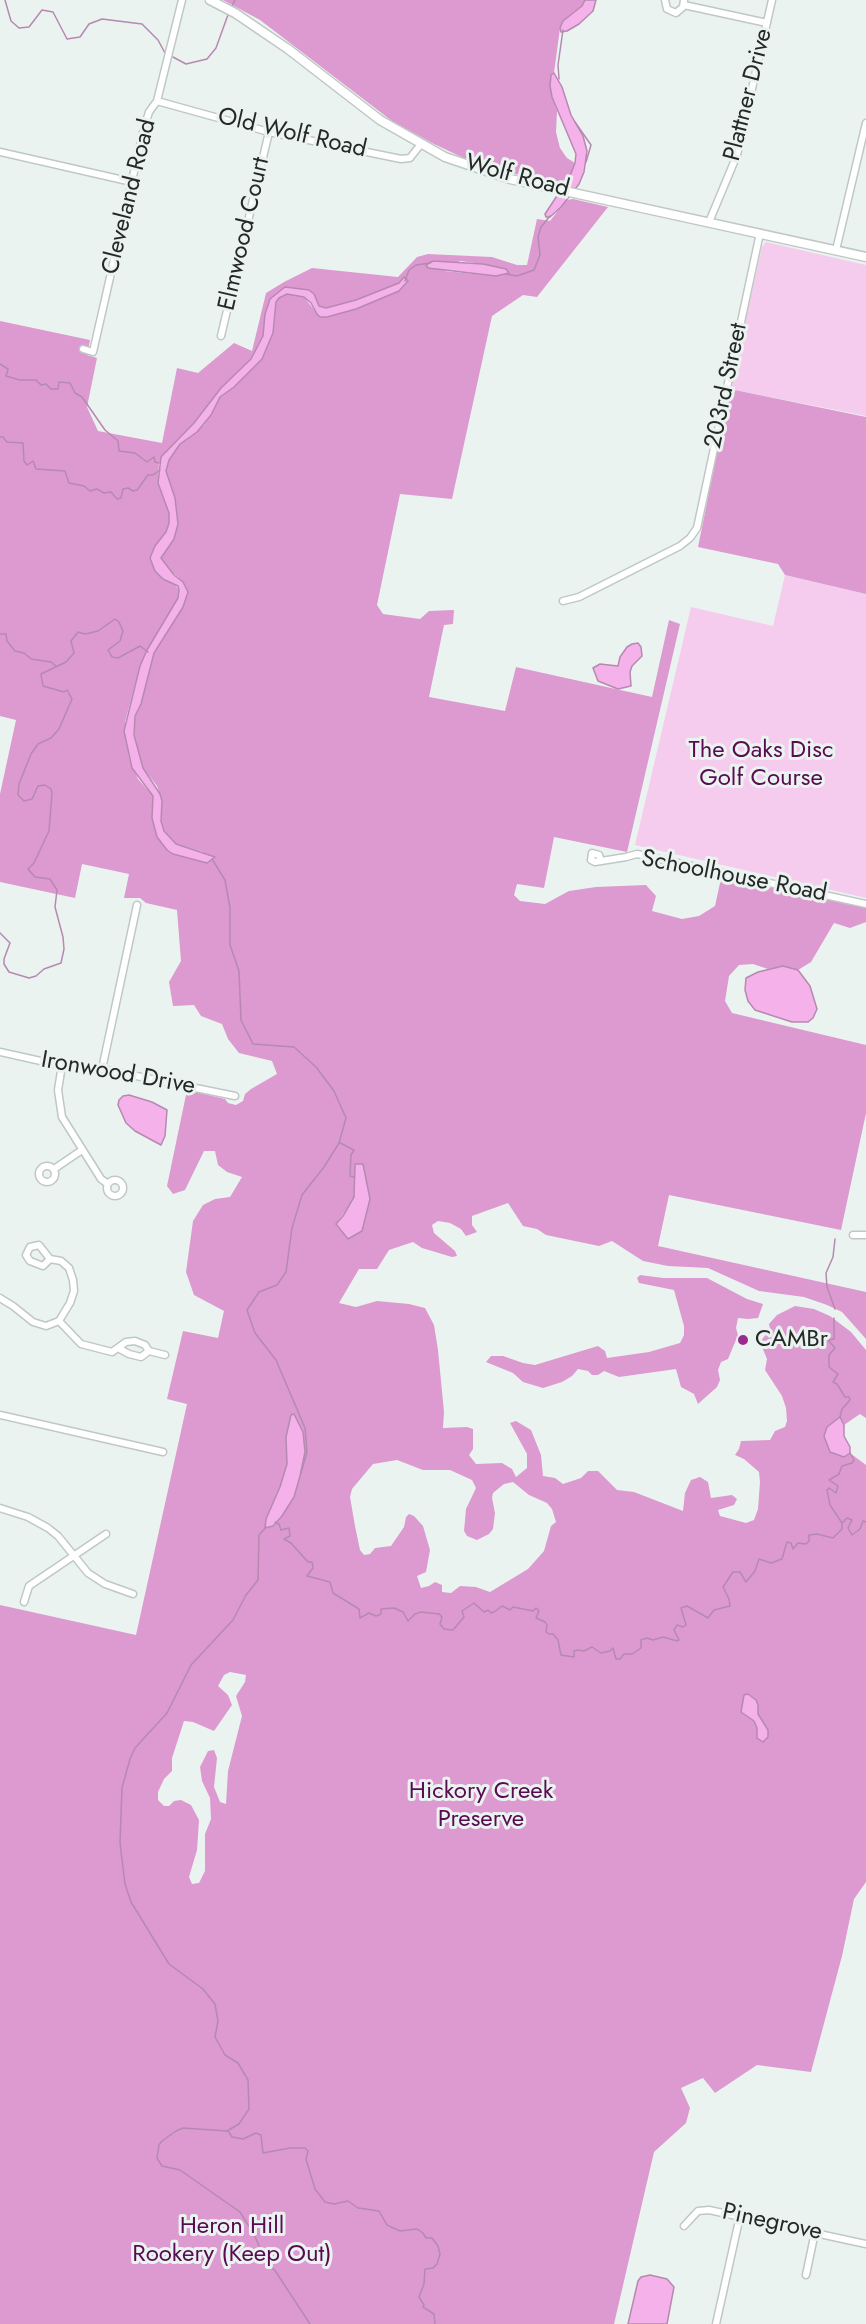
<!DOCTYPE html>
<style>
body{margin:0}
canvas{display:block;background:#eaf3ef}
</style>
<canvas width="866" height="2324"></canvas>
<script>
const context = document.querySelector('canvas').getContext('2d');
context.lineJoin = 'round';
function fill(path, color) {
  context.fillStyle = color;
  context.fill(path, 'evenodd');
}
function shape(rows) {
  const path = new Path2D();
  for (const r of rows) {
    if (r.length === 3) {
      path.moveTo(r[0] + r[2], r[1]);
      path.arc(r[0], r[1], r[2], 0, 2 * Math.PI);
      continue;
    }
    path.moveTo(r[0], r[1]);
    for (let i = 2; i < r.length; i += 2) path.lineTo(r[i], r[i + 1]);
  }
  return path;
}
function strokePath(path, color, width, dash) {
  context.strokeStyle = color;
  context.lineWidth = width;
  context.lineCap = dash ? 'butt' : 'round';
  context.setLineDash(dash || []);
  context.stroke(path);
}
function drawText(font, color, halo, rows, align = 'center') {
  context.font = font + ' Jost,sans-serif';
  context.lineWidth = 6;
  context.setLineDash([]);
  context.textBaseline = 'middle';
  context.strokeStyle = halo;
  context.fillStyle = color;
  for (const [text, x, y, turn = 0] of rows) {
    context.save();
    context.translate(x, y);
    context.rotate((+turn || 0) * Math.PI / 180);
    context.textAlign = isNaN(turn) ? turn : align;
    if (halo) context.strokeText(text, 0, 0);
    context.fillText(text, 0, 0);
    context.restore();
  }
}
const green = shape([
 [766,242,866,265,866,416,730,389,762,247],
 [785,575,866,594,866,898,635,845,691,607,773,626]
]);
const forest = shape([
 [223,0,585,0,582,6,563,21,560,28,554,73,551,75,552,97,557,111,556,132,560,148,567,158,575,163,570,176,565,184,561,185,519,175,470,161,432,143,392,121,260,20],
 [573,199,608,207,537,297,523,295,492,316,452,499,400,494,377,605,383,614,420,619,429,611,454,610,453,624,444,625,429,697,505,711,516,667,652,697,669,620,680,624,627,852,554,837,544,888,517,884,514,895,520,901,545,904,569,891,596,887,646,885,656,896,652,911,682,919,699,916,715,906,722,874,866,908,866,922,850,928,834,923,811,962,798,970,783,966,768,969,753,964,739,965,729,976,725,1001,732,1013,866,1045,866,1113,841,1230,669,1195,658,1246,866,1292,866,1339,842,1312,827,1305,804,1297,759,1291,708,1268,668,1266,643,1261,612,1241,599,1246,546,1235,537,1229,523,1226,508,1203,472,1216,472,1225,477,1232,466,1236,461,1229,450,1223,438,1221,432,1225,434,1233,455,1251,457,1256,452,1257,422,1248,413,1242,389,1250,377,1269,359,1269,339,1303,356,1307,377,1301,409,1304,425,1308,434,1325,438,1350,444,1412,443,1428,467,1427,473,1429,473,1449,469,1455,476,1464,502,1463,512,1469,516,1477,527,1468,527,1454,510,1423,516,1421,531,1430,541,1455,543,1476,555,1478,563,1484,581,1478,588,1471,598,1471,617,1490,634,1492,683,1511,685,1493,691,1480,700,1477,708,1482,711,1498,732,1495,737,1499,734,1505,718,1510,720,1516,746,1523,754,1520,758,1509,760,1482,759,1472,744,1459,735,1455,739,1449,741,1441,770,1440,775,1431,785,1427,787,1421,786,1408,782,1396,765,1370,767,1359,760,1342,770,1329,769,1324,777,1315,795,1306,814,1309,830,1316,851,1332,866,1350,866,1418,860,1414,844,1425,840,1417,824,1436,830,1452,844,1457,850,1453,866,1465,866,1882,854,1899,842,1956,811,2072,757,2065,715,2093,703,2078,681,2088,690,2108,686,2123,654,2152,614,2324,0,2324,0,1605,136,1635,187,1404,167,1399,183,1331,218,1338,224,1311,194,1295,186,1272,193,1221,203,1205,215,1199,230,1197,242,1177,227,1172,218,1165,215,1151,204,1151,185,1190,173,1194,167,1186,187,1090,225,1099,228,1103,236,1105,243,1101,245,1094,251,1089,277,1074,272,1061,239,1053,228,1039,222,1024,201,1016,194,1005,173,1006,169,982,181,961,177,910,146,903,140,898,124,898,129,874,82,864,75,898,0,882,0,794,16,720,0,716,0,321,90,340,87,355,97,358,87,407,98,431,162,443,177,368,198,373,234,343,252,351,266,293,284,282,312,268,398,277,417,257,428,254,492,257,517,265,527,265,537,219,550,221,566,200],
 [460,261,484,264,506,269,509,273,496,276,444,271],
 [403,278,399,291,356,309,320,317,304,297,287,294,279,298,276,301,273,333,252,369,234,387,220,397,204,425,180,444,169,460,166,471,168,482,177,511,174,539,161,557,166,567,179,578,183,607,154,653,133,725,137,749,143,768,157,786,162,801,161,821,164,831,176,844,203,852,207,863,173,854,167,850,153,796,138,779,129,758,125,722,140,666,147,650,178,598,179,590,152,553,166,532,169,523,169,513,158,483,159,463,176,442,194,423,221,388,251,359,263,336,265,314,270,299,285,287,290,287,314,294,319,306,326,308,356,300,399,283],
 [355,1164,370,1199,362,1231,348,1239,336,1225,354,1197],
 [302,1429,305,1452,303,1464,294,1497,282,1516,280,1487,287,1463,286,1437],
 [397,1460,423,1470,450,1470,472,1480,476,1488,466,1509,464,1531,467,1536,477,1540,489,1534,493,1529,495,1513,492,1498,493,1493,504,1484,513,1482,529,1495,547,1503,552,1509,556,1522,551,1526,544,1551,528,1569,490,1592,476,1587,460,1586,451,1593,442,1592,442,1585,435,1582,429,1586,421,1588,417,1576,426,1572,430,1550,423,1526,414,1516,409,1514,406,1517,404,1527,391,1546,375,1548,370,1554,364,1555,360,1550,355,1526,350,1497,352,1489,373,1464],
 [230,1672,246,1675,245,1682,236,1696,242,1716,228,1771,226,1804,220,1802,214,1787,217,1758,214,1750,208,1751,200,1767,202,1781,210,1798,211,1819,205,1834,205,1871,199,1883,192,1884,189,1877,197,1850,199,1820,191,1805,181,1800,174,1801,169,1806,164,1806,158,1800,158,1792,164,1779,172,1771,172,1758,184,1721,193,1722,214,1731,232,1705,228,1695,218,1686,224,1675],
 [730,389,866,417,866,594,785,575,778,564,698,547],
 [640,1275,663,1278,707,1278,747,1299,763,1304,758,1318,748,1319,738,1318,736,1328,738,1335,728,1359,721,1362,718,1370,720,1380,717,1387,698,1404,694,1394,681,1387,676,1369,619,1377,604,1371,598,1375,592,1375,588,1371,578,1369,572,1376,562,1382,543,1388,523,1382,513,1373,486,1362,491,1356,503,1356,523,1363,535,1365,598,1346,605,1351,607,1358,649,1352,680,1343,684,1335,684,1326,674,1290,639,1283,637,1278]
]);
const water = shape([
 [585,0,596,0,593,11,579,24,567,31,561,32,560,28,563,21,582,6,585,0],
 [554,73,562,87,571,115,583,136,587,151,584,172,579,184,561,207,550,217,546,217,545,214,570,176,575,163,576,154,552,97,550,86,551,75,554,73],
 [433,261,483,264,506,269,509,273,496,276,428,268,426,265,433,261],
 [404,277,408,281,399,291,356,309,327,317,320,317,317,314,311,303,304,297,287,294,279,298,276,302,273,333,262,359,234,387,220,397,211,415,197,432,180,444,169,460,166,471,175,498,178,524,174,539,161,558,174,575,183,582,188,592,183,607,154,653,141,704,135,716,134,735,143,768,160,794,162,801,161,821,164,831,176,844,215,857,207,863,173,854,167,850,157,837,152,818,153,796,132,768,124,731,140,666,147,650,178,598,179,590,178,586,163,579,155,571,150,558,155,546,166,532,169,523,169,513,158,483,161,457,194,423,221,388,251,359,263,336,265,314,270,299,285,287,309,290,314,294,319,306,326,308,356,300,399,283,404,277],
 [638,643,641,647,642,656,632,666,630,672,631,686,618,689,598,681,593,668,600,664,618,666,620,657,627,647,632,644,638,643],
 [783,966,798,970,810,986,817,1009,813,1018,808,1022,792,1022,755,1010,748,1001,745,990,746,978,758,972,783,966],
 [129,1095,152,1102,167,1110,165,1136,161,1145,135,1131,126,1123,118,1105,119,1100,123,1096,129,1095],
 [355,1164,363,1164,370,1199,362,1231,348,1239,336,1224,343,1216,354,1197,355,1164],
 [294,1414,303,1432,305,1452,300,1476,294,1497,282,1516,273,1526,265,1528,266,1519,280,1487,287,1464,286,1437,291,1415,294,1414],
 [840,1417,844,1425,844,1436,850,1447,850,1453,844,1457,830,1452,824,1436,827,1427,840,1417],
 [748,1694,756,1700,758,1705,758,1714,768,1730,768,1737,763,1742,757,1738,757,1728,754,1721,741,1712,744,1695,748,1694],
 [650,2275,667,2279,674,2287,667,2324,628,2324,638,2281,641,2277,650,2275]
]);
const stream = shape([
 [5,0,11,21,19,28,29,27,42,10,53,12,67,39,80,37,89,24,102,19,142,24,158,40,165,53],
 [231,8,235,0],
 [173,57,186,64,207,59,216,48,229,12],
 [559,79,558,65,563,30],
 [575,122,591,145,586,162],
 [506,274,517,276,534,270,540,255,538,237,541,227,550,216],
 [405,281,409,270,416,265,430,263],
 [0,364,8,369,6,376,20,380,36,380,41,385,46,384,51,389,58,389,59,382,70,383,75,393,82,397,105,430,118,441,119,451,135,453,147,462,154,457,155,462,159,463],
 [0,437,3,437,7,442,23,443,24,461,27,465,33,461,36,469,65,471,69,483,84,486,90,491,97,489,104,493,111,492,117,499,121,498,123,489,128,488,133,491,137,490,148,475,153,475,160,470],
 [0,634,6,634,7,641,15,651,24,653,31,659,51,662,56,666],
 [212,859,225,880,230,908,230,945,239,971,241,1020,253,1044,294,1047,316,1067,334,1091,346,1118,339,1143,324,1167,302,1195,292,1228,286,1272,277,1285,259,1292,247,1310,255,1333,276,1360,305,1428,307,1452,301,1473],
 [0,933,10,943,4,959,4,964,9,972,29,978,36,976,44,969,61,963,64,949,63,937,55,907,57,890,50,879,35,877,28,869,34,863,49,831,52,793,51,789,45,785,38,786,32,799,24,801,18,795,19,784,31,754,38,744,51,738,59,729,72,699,67,690,64,692,43,686,41,674,66,662,74,653,71,641,78,632,85,634,98,631,115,619,119,622,123,631,120,641,108,650,112,657,118,658,140,646,148,652],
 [340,1143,354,1150,351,1155,350,1176,354,1177],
 [835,1309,827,1287,826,1273,833,1257,835,1239],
 [834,1318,834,1339,828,1340,835,1348,829,1355,829,1367,838,1374,833,1382,837,1384,845,1397,849,1397,850,1400,842,1409,840,1417],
 [275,1522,279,1524,281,1530,289,1528,290,1536,284,1539,291,1543,308,1562,312,1562,313,1568,307,1576,330,1582,333,1593,359,1609,360,1618,369,1613,376,1616,381,1614,381,1609,394,1608,403,1612,408,1621,415,1614,421,1612,439,1614,442,1617,440,1624,444,1629,453,1630,464,1617,462,1611,474,1603,484,1612,488,1610,491,1613,494,1612,502,1606,510,1610,513,1607,533,1611,536,1608,539,1611,536,1618,545,1622,547,1625,546,1632,549,1634,553,1634,558,1640,561,1655,574,1657,574,1651,578,1650,584,1651,592,1647,601,1653,610,1651,613,1648,616,1659,620,1659,624,1654,632,1654,641,1648,641,1640,647,1638,653,1640,663,1637,677,1641,679,1640,674,1630,677,1625,683,1627,686,1625,681,1608,687,1606,708,1618,714,1610,730,1606,729,1599,723,1587,733,1572,740,1572,746,1582,755,1571,759,1559,771,1563,782,1559,787,1542,791,1543,793,1549,798,1543,806,1544,809,1541,809,1535,817,1534,833,1538,842,1529,842,1523,830,1505,827,1490,829,1488,836,1493,838,1486,829,1480,839,1474,842,1466,852,1463,854,1460,850,1453],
 [842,1523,847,1518,852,1520,848,1528,852,1535,860,1529,863,1521,866,1522],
 [266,1527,259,1535,258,1580,246,1595,233,1620,191,1665,167,1713,135,1748,130,1759,122,1788,120,1843,125,1884,131,1902,169,1964,203,1989,215,2004,218,2021,215,2037,225,2055,238,2063,248,2080,249,2109,239,2124,227,2131,183,2128,176,2131,162,2141,159,2145,157,2158,162,2166,180,2170,240,2212,254,2234,264,2258,276,2272,310,2324],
 [228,2131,232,2137,243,2139,256,2133,261,2135,263,2153,290,2148,305,2148,308,2151,306,2159,315,2189,325,2202,334,2204,348,2201,358,2208,379,2211,387,2225,400,2231,417,2229,423,2233,426,2238,432,2238,438,2246,440,2254,437,2264,433,2268,425,2269,424,2284,419,2297,424,2305,423,2307,434,2314,435,2324]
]);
const street = shape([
 [665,0,667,9,676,13,683,7,684,0],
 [684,5,767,23],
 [157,101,269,132,401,159,410,158,421,144],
 [0,152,132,182],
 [709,222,737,155,772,0],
 [836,250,866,123],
 [221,336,269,132],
 [83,349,93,352,144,128,149,112,157,101,182,0],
 [563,601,579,597,680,546,690,538,697,528,760,233],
 [601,861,599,855,592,853,591,860,595,862,626,857,637,854,866,904],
 [0,1052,72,1068,102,1069,235,1096],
 [62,1065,58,1090,62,1117,101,1179,108,1184],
 [102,1069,137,905],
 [47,1174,8],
 [54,1169,82,1150],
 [115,1188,8],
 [853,1235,866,1235],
 [0,1298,13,1306,33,1322,46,1326,59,1321,70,1303,74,1291,73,1280,69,1268,61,1261,50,1259,39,1245,30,1247,26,1255,30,1261,43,1266,50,1259],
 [59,1321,81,1344,112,1352,126,1342,135,1341,145,1345,149,1351,165,1355],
 [118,1348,129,1354,141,1357,149,1351],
 [0,1415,163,1452],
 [0,1508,28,1517,48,1528,58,1536,88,1573,105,1584,133,1594],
 [24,1602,29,1586,106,1534],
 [684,2226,698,2211,709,2210,866,2244],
 [806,2275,815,2232],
 [716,2324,740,2216]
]);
const secondary = shape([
 [210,0,235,13,288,49,380,120,445,157,510,179,866,257]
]);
const markers = [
 [743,1340,6,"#982b8d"]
];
const streetNames = [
 ["Plattner Drive",749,95,-76],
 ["Old Wolf Road",292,134,13],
 ["Wolf Road",517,177,15],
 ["Cleveland Road",130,197,-76],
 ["Elmwood Court",245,234,-77],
 ["203rd Street",727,386,-78],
 ["Schoolhouse Road",734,877,11],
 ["Ironwood Drive",118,1074,10],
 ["Pinegrove",772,2223,12]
];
const parkNames = [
 ["The Oaks Disc",761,751],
 ["Golf Course",761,779],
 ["Hickory Creek",481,1792],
 ["Preserve",481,1820],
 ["Heron Hill",232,2227],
 ["Rookery (Keep Out)",232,2255]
];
const poiNames = [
 ["CAMBr",755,1340]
];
fill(green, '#f6ccee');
fill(forest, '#dc9ad1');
fill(water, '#f5b2ea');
strokePath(water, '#b689b0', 1.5);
strokePath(stream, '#b689b0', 1.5);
strokePath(street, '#bfc8c4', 9);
strokePath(secondary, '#bfc8c4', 11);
strokePath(street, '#fff', 6);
strokePath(secondary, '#fff', 8);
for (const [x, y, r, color] of markers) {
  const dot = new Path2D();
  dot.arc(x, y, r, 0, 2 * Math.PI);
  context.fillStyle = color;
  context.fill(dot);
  strokePath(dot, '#eaf3ef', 2);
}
drawText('24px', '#242827', '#eaf3ef', streetNames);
drawText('24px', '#590a52', '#eaf3ef', parkNames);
drawText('24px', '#242827', '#eaf3ef', poiNames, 'left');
</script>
